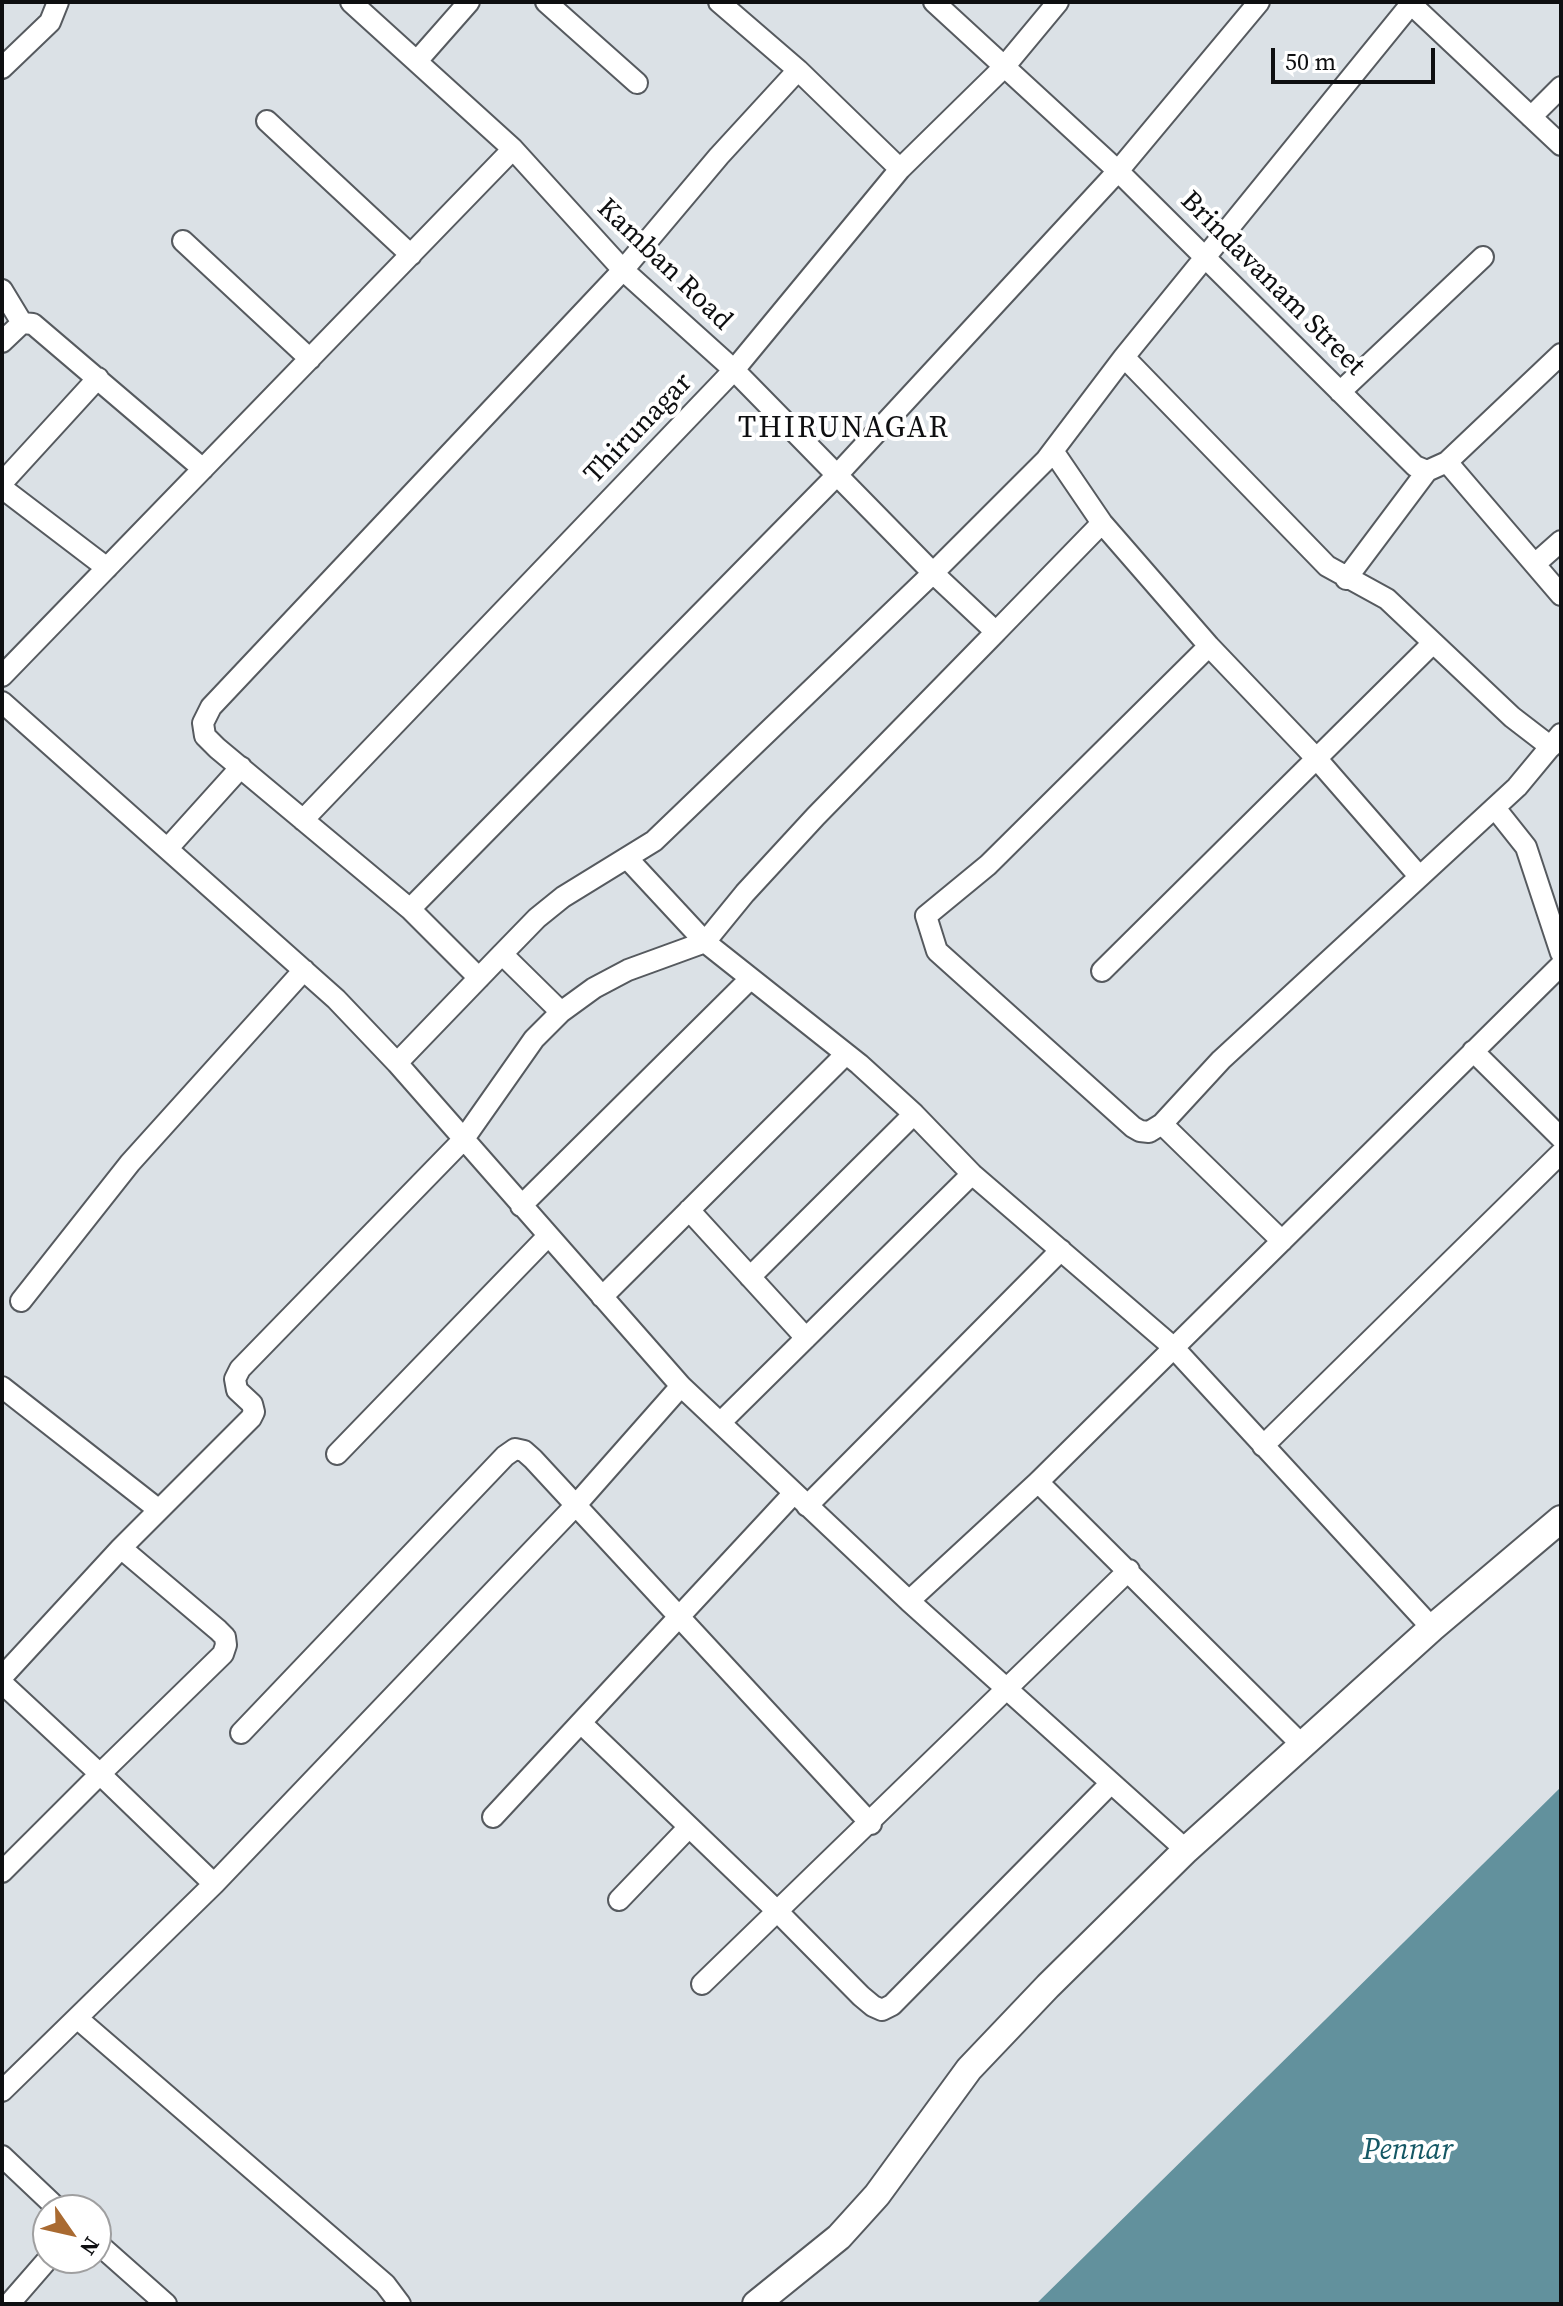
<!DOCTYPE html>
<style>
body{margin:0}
#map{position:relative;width:1563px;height:2306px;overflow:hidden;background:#dbe1e6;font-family:"Source Serif 4",serif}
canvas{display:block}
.frame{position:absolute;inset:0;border:4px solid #0e0f11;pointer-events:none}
.north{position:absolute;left:32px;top:2194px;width:80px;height:80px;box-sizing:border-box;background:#fff;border:2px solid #9f9fa0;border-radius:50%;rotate:124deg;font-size:22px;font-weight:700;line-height:32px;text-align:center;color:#0e0f11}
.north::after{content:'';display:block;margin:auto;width:28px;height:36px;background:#a96a31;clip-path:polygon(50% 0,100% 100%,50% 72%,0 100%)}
.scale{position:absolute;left:1271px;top:48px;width:164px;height:36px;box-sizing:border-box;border:4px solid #0e0f11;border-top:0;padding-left:10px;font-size:24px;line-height:28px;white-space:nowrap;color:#0e0f11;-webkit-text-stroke:6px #fff;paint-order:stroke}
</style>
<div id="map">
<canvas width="1563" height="2306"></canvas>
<div class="frame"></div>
<div class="north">N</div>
<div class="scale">50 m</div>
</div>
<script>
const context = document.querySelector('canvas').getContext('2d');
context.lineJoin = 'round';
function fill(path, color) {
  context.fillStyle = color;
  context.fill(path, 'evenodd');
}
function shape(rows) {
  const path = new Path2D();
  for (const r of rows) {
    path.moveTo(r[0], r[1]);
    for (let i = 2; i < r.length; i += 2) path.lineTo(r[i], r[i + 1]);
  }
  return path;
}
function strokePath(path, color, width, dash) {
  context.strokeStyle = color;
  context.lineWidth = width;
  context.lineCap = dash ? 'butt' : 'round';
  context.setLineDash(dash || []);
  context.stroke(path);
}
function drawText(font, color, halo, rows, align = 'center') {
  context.font = font + ' "Source Serif 4",serif';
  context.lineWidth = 8;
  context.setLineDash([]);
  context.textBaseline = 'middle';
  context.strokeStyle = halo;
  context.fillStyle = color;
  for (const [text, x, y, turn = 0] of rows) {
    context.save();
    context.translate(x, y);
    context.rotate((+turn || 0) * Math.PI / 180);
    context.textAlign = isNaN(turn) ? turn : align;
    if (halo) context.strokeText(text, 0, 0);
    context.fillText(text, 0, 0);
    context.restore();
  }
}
const water = shape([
 [1561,1787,1561,2304,1036,2304,1325,2020]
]);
const minor = shape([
 [546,2,637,83],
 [719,2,798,70,900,169],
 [934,2,1118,171,1415,466,1427,471,1447,462,1561,595],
 [1413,2,1411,4,1561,145],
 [417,61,469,2],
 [2,68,50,22,58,2],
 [1531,117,1561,87],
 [267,121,411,255],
 [183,241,310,359],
 [2,290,22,323],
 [2,342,22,323,33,324,203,469],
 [1124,357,1327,566,1387,599,1512,717,1551,747],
 [1340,392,1483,257],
 [1053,451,1102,523,1209,646,1316,758,1419,876],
 [1447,462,1561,354],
 [2,483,98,378],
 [2,488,107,568],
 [1535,564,1561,541],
 [1346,579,1427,471],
 [996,632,1102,523],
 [1209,646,988,865,926,916,937,951,1133,1127,1140,1131,1149,1132,1162,1124,1282,1241],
 [2,676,513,149],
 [2,702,336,999,397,1063,681,1386,909,1601,1186,1850],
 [1495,808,1526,847,1561,953],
 [303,820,734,370,900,169,1004,67,1058,2],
 [168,848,241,767],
 [627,858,705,942,859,1064,914,1114,972,1174,1173,1347,1432,1628],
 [410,909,838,474,1118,171,1259,2],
 [502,954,537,918,563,897,654,841,933,573,1046,460,1124,357,1411,4,1409,2],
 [1102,971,1433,643],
 [479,978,410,909,217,748,205,736,203,723,211,707,623,270,719,156,798,70],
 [1473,1051,1561,1138],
 [397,1063,502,954,561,1012],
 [1162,1124,1221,1060,1517,787,1561,734],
 [521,1206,749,980],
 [689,1210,806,1338],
 [750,1277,914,1114],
 [602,1297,846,1054],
 [21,1301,130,1163,304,970],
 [2,1387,159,1510],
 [721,1422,972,1174],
 [1263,1446,1561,1153],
 [337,1454,548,1236],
 [1038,1482,1301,1744],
 [807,1506,1061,1250],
 [121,1548,218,1630,225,1637,226,1645,223,1654,100,1774,214,1884],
 [909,1601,1038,1482,1561,965],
 [2,1677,121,1548,251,1418,254,1412,252,1404,237,1390,235,1379,240,1369,463,1140,534,1039,561,1012,594,988,628,970,705,942,745,893,816,816,996,632,933,573,734,370,623,270,513,149,351,2],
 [2,1683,100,1774,2,1872],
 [581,1723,778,1912,861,1996,873,2006,882,2010,892,2005,1111,1783],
 [241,1733,505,1456,515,1449,524,1451,533,1459,871,1824],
 [493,1817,794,1493],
 [619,1900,689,1827],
 [702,1984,1129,1570],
 [77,2018,385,2284,400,2304],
 [2,2091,214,1884,575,1506,681,1386],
 [2,2156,59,2210],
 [96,2242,166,2304],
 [9,2304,49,2258]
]);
const major = shape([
 [756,2304,839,2237,877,2195,969,2069,1048,1986,1186,1850,1432,1628,1561,1519]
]);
const streetNames = [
 ["Kamban Road",664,265,44],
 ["Brindavanam Street",1272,284,45],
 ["Thirunagar",639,429,-46]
];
const neighbourhoodNames = [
 ["THIRUNAGAR",844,429]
];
const waterNames = [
 ["Pennar",1408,2151]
];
fill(water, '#62919d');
strokePath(minor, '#565a5f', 24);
strokePath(major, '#565a5f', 30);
strokePath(minor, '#fff', 20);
strokePath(major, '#fff', 26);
drawText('28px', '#0e0f11', '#fff', streetNames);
context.letterSpacing = '2px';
drawText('30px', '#0e0f11', '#fff', neighbourhoodNames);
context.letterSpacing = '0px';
drawText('italic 30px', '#155865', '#fff', waterNames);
</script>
